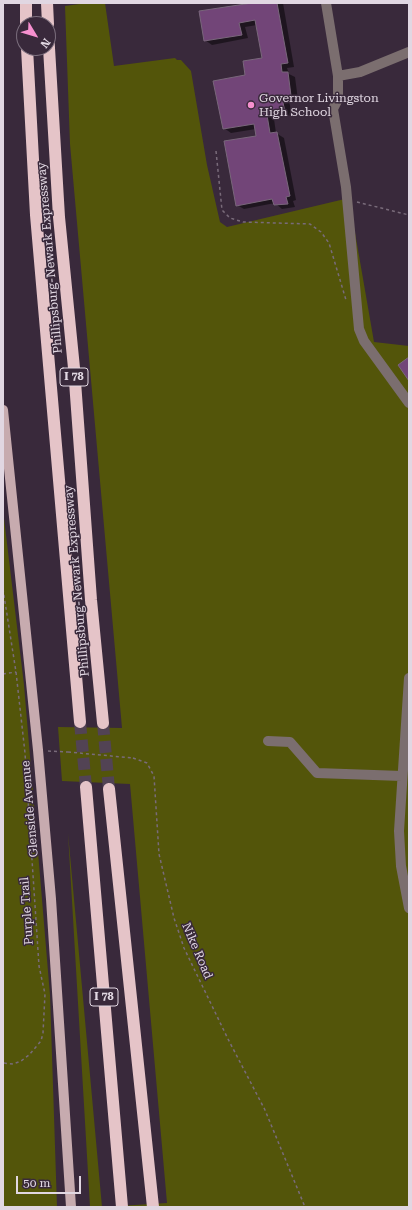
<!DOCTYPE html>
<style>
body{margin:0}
#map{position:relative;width:412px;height:1210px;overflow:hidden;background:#39293b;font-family:"Roboto Serif",serif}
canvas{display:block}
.frame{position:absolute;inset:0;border:4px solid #e1d7e2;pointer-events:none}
.north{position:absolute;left:16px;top:16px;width:40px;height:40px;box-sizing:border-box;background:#39293b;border:1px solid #7c6f7e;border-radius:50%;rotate:128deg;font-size:11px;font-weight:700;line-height:16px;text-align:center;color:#e1d7e2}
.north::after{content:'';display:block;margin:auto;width:14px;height:18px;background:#f690cf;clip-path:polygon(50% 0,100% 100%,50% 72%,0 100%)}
.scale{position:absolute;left:16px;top:1176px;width:65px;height:18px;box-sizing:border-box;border:2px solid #e1d7e2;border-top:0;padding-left:5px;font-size:12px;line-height:14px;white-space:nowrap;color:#e1d7e2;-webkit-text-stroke:3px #39293b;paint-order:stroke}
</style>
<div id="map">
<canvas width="412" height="1210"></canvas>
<div class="frame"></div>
<div class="north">N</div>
<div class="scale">50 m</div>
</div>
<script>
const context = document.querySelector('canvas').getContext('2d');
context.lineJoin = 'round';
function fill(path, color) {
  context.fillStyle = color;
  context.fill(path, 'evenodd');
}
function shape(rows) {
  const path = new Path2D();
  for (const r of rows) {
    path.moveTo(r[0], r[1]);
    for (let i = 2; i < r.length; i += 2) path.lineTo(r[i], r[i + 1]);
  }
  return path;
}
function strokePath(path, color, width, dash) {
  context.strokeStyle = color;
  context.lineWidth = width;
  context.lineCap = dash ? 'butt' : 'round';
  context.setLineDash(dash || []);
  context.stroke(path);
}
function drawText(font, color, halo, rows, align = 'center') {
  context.font = font + ' "Roboto Serif",serif';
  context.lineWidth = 3;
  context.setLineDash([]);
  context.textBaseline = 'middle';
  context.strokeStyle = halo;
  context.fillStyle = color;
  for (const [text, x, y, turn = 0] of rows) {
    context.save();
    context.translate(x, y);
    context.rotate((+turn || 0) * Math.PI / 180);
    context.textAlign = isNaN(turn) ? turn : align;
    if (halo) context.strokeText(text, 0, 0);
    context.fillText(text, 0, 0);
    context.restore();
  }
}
const green = shape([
 [87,3,105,3,114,66,175,58,177,60,181,60,191,71,207,165,220,222,227,227,349,198,374,342,409,346,409,1207,90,1207,68,833,102,1207,167,1203,130,784,62,781,58,727,122,728,70,144,65,6],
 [3,510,24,685,50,995,57,1207,3,1207]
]);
const shadow = shape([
 [253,3,283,3,294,67,287,68,289,74,295,77,298,100,289,101,292,115,274,119,276,133,284,138,296,200,293,201,295,207,282,209,275,203,244,209,237,205,257,137,256,129,231,133,224,128,246,76,263,59,257,25,245,27,248,38,212,45,205,40]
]);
const building = shape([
 [252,3,277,3,288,63,281,64,282,72,288,72,291,96,282,98,285,112,267,115,270,133,277,132,290,196,286,197,288,204,274,205,272,199,236,206,224,141,256,136,254,124,223,129,213,81,245,75,243,61,262,58,255,20,239,23,242,35,204,41,199,11,252,3],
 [409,357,409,381,398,365,409,357]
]);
const highwayTunnel = shape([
 [80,722,86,787],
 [103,723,109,789]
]);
const path = shape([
 [216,151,222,210,230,218,243,222,310,224,321,232,329,243,346,300],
 [357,202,409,215],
 [3,589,16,672,25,753,39,966,45,994,43,1033,41,1041,29,1055,21,1061,13,1064,3,1063],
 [3,674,16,672],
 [48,751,68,752],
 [133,758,147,763,154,776,159,854,174,918,184,948,228,1039,265,1110,305,1207]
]);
const minor = shape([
 [326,3,338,76,338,99,333,109,346,187,359,329,364,341,409,403],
 [338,76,360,72,409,52],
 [409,678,399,831,401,866,409,908],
 [268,741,290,742,317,773,402,776]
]);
const major = shape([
 [3,410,38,750,51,899,71,1207]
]);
const highway = shape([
 [26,3,26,24],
 [47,3,48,24],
 [48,31,59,217,74,368,91,600,103,723],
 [27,48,36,215,80,722],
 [86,787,122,1207],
 [109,789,153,1207]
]);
const pathBridge = shape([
 [68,752,133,758]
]);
const markers = [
 [251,105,4,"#f690cf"]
];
const shields = [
 [74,377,28],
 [104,997,28]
];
const shieldNames = [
 ["I 78",74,377],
 ["I 78",104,997]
];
const poiNames = [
 ["Governor Livingston",259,98],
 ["High School",259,112]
];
const streetNames = [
 ["Phillipsburg-Newark Expressway",50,258,-95],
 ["Phillipsburg-Newark Expressway",77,581,-95],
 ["Glenside Avenue",30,809,-95],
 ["Purple Trail",27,911,-94],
 ["Nike Road",197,951,67]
];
fill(green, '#53550a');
fill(shadow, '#0007');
fill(building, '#724578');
strokePath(building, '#79677b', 1);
strokePath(highwayTunnel, '#524354', 12, [12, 6]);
strokePath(path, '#796b7a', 1.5, [3, 3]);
strokePath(minor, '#7b6e6f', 10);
strokePath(major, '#c7abaf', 10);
strokePath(highway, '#e5c4c8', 12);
strokePath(pathBridge, '#796b7a', 1.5, [3, 3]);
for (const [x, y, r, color] of markers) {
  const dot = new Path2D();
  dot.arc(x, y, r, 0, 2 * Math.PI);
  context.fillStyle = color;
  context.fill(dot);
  strokePath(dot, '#39293b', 1.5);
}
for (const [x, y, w] of shields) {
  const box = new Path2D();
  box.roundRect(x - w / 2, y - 9, w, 18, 3);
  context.fillStyle = '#39293b';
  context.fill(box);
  strokePath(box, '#e1d7e2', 1);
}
drawText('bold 11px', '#e1d7e2', null, shieldNames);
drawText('12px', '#e1d7e2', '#39293b', poiNames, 'left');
drawText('12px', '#e1d7e2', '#39293b', streetNames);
</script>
